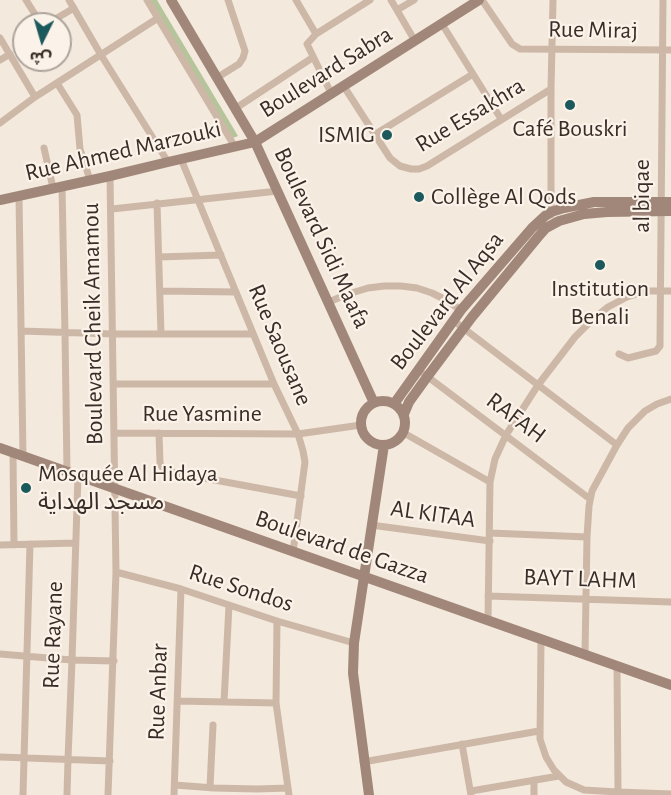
<!DOCTYPE html>
<meta charset="utf-8">
<style>
body{margin:0}
#map{position:relative;width:671px;height:795px;overflow:hidden;background:#f4e9dd;font-family:"Alegreya Sans","Noto Sans Arabic",sans-serif}
canvas{display:block}
.north{position:absolute;left:12px;top:12px;width:60px;height:60px;box-sizing:border-box;background:#fbf3e9;border:2px solid #ada49c;border-radius:50%;rotate:185deg;font-size:16px;font-weight:700;line-height:24px;text-align:center;color:#392d28}
.north::after{content:'';display:block;margin:auto;width:21px;height:27px;background:#1b595d;clip-path:polygon(50% 0,100% 100%,50% 72%,0 100%)}
</style>
<div id="map">
<canvas width="671" height="795"></canvas>
<div class="north">ش</div>
</div>
<script>
const context = document.querySelector('canvas').getContext('2d');
context.lineJoin = 'round';
function fill(path, color) {
  context.fillStyle = color;
  context.fill(path, 'evenodd');
}
function shape(rows) {
  const path = new Path2D();
  for (const r of rows) {
    if (r.length === 3) {
      path.moveTo(r[0] + r[2], r[1]);
      path.arc(r[0], r[1], r[2], 0, 2 * Math.PI);
      continue;
    }
    path.moveTo(r[0], r[1]);
    for (let i = 2; i < r.length; i += 2) path.lineTo(r[i], r[i + 1]);
  }
  return path;
}
function strokePath(path, color, width, dash) {
  context.strokeStyle = color;
  context.lineWidth = width;
  context.lineCap = dash ? 'butt' : 'round';
  context.setLineDash(dash || []);
  context.stroke(path);
}
function drawText(font, color, halo, rows, align = 'center') {
  context.font = font + ' "Alegreya Sans","Noto Sans Arabic",sans-serif';
  context.lineWidth = 4.5;
  context.setLineDash([]);
  context.textBaseline = 'middle';
  context.strokeStyle = halo;
  context.fillStyle = color;
  for (const [text, x, y, turn = 0] of rows) {
    context.save();
    context.translate(x, y);
    context.rotate((+turn || 0) * Math.PI / 180);
    context.textAlign = isNaN(turn) ? turn : align;
    if (halo) context.strokeText(text, 0, 0);
    context.fillText(text, 0, 0);
    context.restore();
  }
}
const green = shape([
 [150,0,157,0,238,136,233,138]
]);
const street = shape([
 [26,0,41,24],
 [69,0,101,55,168,162],
 [147,0,235,147],
 [296,0,316,34],
 [391,0,415,41],
 [482,0,512,44,520,49,671,50],
 [397,10,414,0],
 [47,24,74,8],
 [442,24,501,119],
 [0,38,35,97],
 [0,60,10,54],
 [218,77,239,64,243,58,245,51,228,0],
 [57,83,77,115,80,149,90,180],
 [343,85,390,158,400,166,411,169,419,169,427,166,551,89],
 [331,93,307,44,316,34,370,0],
 [236,108,312,58],
 [0,123,35,97,158,18],
 [374,135,473,74],
 [44,148,53,188],
 [181,159,274,384,298,434,303,451,305,462,293,552],
 [62,187,65,333,67,471],
 [19,196,23,456],
 [157,203,161,334],
 [112,209,278,191],
 [551,215,551,89,553,0],
 [159,257,221,255],
 [160,291,236,292],
 [329,302,345,295,368,288,384,286,401,286,417,288,432,293,446,300,461,310],
 [454,321,617,445],
 [21,331,113,334,253,334],
 [619,354,628,358,656,351,660,346,660,342,663,0],
 [424,374,590,499],
 [114,384,274,384],
 [114,433,298,434,361,425],
 [159,433,160,463,162,467,166,471,301,496],
 [404,433,490,482],
 [13,452,14,545],
 [371,525,490,541],
 [490,533,587,537],
 [0,545,75,543],
 [116,572,181,589,277,621,354,643],
 [488,596,671,602],
 [488,620,490,482,495,459,506,435,538,385,575,337,592,320,608,307,627,297,647,291,671,291],
 [277,621,276,703,289,795],
 [541,639,540,739,546,757,554,770,566,782,584,790,618,792,671,794],
 [0,654,72,660,114,661],
 [585,654,587,537,589,506,592,491,617,445,628,428,645,411,657,404,671,399],
 [617,666,618,792],
 [177,701,276,703],
 [224,702,229,605],
 [462,744,471,795],
 [0,757,110,761],
 [363,762,539,731],
 [534,780,534,795],
 [175,785,214,788,257,789,288,788],
 [210,787,213,725],
 [471,791,559,776],
 [23,795,30,544],
 [67,795,68,759,72,660,78,475],
 [108,795,116,572,110,176],
 [174,795,181,589]
]);
const secondary = shape([
 [171,0,255,142,374,403],
 [0,200,110,176,168,162,255,142,479,0],
 [383,423,22],
 [394,404,461,310,532,228,545,216,551,212,564,208,594,202,671,202],
 [404,414,409,402,427,377,472,317,538,237,546,228,559,221,584,214,607,212,671,211],
 [0,448,671,685],
 [369,795,353,673,354,643,384,445]
]);
const markers = [
 [570,105,6,"#1b595d"],
 [387,135,6,"#1b595d"],
 [419,197,6,"#1b595d"],
 [600,265,6,"#1b595d"],
 [26,488,6,"#1b595d"]
];
const streetNames = [
 ["Rue Miraj",593,30,1],
 ["Boulevard Sabra",326,72,-32],
 ["Rue Essakhra",470,115,-31],
 ["Rue Ahmed Marzouki",123,151,-13],
 ["al biqae",642,196,-90],
 ["Boulevard Sidi Maafa",322,238,65],
 ["Boulevard Al Aqsa",447,301,-52],
 ["Boulevard Cheik Amamou",93,324,-91],
 ["Rue Saousane",280,345,67],
 ["Rue Yasmine",202,414],
 ["RAFAH",516,418,37],
 ["AL KITAA",433,514,8],
 ["Boulevard de Gazza",342,547,19],
 ["BAYT LAHM",580,579,2],
 ["Rue Sondos",241,588,18],
 ["Rue Rayane",53,635,-88],
 ["Rue Anbar",158,692,-88]
];
const poiNames = [
 ["Café Bouskri",570,129],
 ["ISMIG",375,135,"right"],
 ["Collège Al Qods",431,197,"left"],
 ["Institution",600,289],
 ["Benali",600,317],
 ["Mosquée Al Hidaya",38,474,"left"],
 ["مسجد الهداية",38,502,"left"]
];
fill(green, '#b6c49b');
strokePath(street, '#cdb8a8', 7);
strokePath(secondary, '#a18779', 10);
for (const [x, y, r, color] of markers) {
  const dot = new Path2D();
  dot.arc(x, y, r, 0, 2 * Math.PI);
  context.fillStyle = color;
  context.fill(dot);
  strokePath(dot, '#fbf3e9', 2);
}
drawText('24px', '#392d28', '#fbf3e9', streetNames);
drawText('24px', '#392d28', '#fbf3e9', poiNames);
</script>
